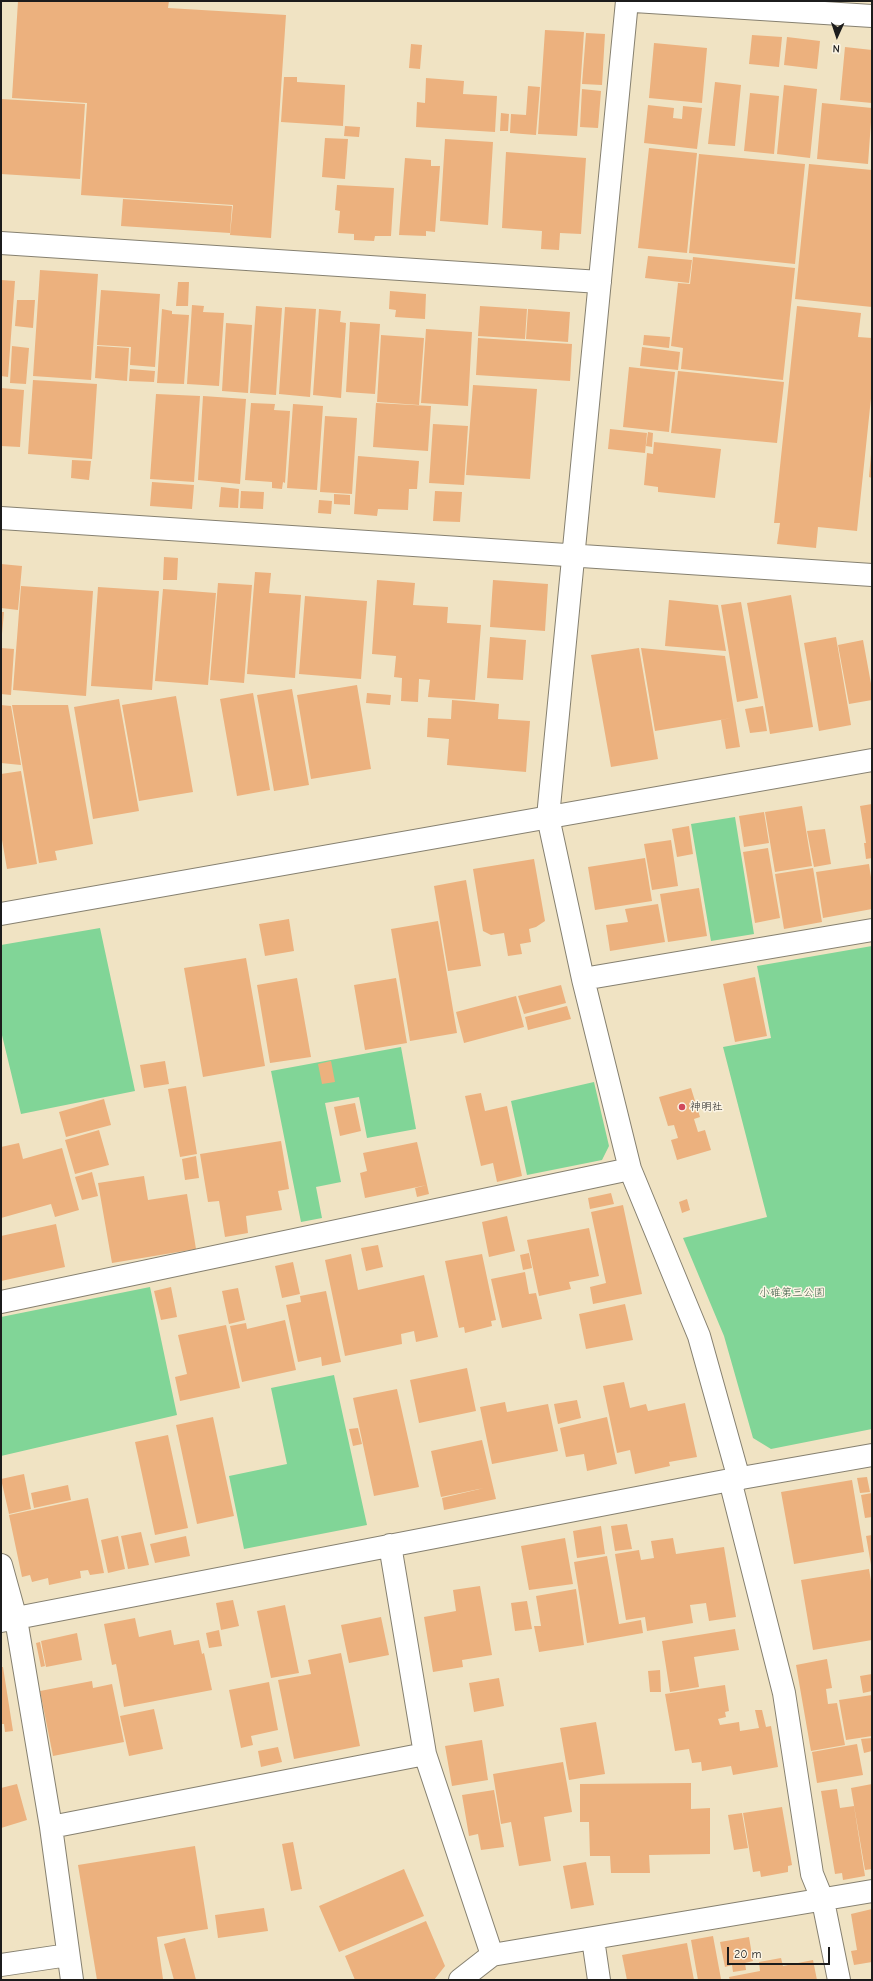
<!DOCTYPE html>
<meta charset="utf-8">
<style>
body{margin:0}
#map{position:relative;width:873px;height:1981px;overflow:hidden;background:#f0e3c3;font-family:"Comic Neue",sans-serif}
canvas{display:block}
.frame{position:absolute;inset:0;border:2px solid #1c1c1c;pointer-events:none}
.north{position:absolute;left:817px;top:16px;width:40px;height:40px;-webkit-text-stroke:3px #fcf5e5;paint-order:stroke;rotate:183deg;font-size:11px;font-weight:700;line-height:16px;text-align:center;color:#1c1c1c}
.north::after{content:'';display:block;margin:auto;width:14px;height:18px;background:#1c1c1c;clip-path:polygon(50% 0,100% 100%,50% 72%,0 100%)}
.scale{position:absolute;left:727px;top:1947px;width:103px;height:18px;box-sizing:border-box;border:2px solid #1c1c1c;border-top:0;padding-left:5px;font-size:12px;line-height:14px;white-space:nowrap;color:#1c1c1c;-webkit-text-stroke:3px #fcf5e5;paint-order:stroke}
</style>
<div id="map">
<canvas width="873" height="1981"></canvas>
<div class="frame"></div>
<div class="north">N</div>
<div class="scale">20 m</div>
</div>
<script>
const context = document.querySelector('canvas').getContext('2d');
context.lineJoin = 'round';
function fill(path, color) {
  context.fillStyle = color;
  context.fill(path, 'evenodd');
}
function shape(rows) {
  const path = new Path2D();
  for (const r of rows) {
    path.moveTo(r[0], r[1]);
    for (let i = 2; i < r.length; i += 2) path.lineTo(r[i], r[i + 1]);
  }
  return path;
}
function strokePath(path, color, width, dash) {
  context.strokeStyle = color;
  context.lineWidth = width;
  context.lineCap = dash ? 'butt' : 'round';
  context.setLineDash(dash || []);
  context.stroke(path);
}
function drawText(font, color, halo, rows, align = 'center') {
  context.font = font + ' "Comic Neue","Klee One",sans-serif';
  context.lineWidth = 3;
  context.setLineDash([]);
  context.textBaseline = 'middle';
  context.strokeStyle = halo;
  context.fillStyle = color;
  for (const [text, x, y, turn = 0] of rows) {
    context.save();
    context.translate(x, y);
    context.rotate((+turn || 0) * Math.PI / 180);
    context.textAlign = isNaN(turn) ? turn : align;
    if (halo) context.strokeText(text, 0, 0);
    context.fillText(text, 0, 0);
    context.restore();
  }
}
const green = shape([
 [735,817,754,934,711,941,691,824],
 [100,928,135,1091,21,1114,1,1031,1,945],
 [872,946,872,1429,771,1449,753,1438,724,1336,683,1238,767,1217,723,1047,771,1038,757,966],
 [401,1047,416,1129,367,1138,359,1097,325,1103,341,1182,316,1187,322,1218,301,1222,271,1071],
 [594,1082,609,1146,602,1160,527,1175,511,1101],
 [150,1287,177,1415,1,1456,1,1317],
 [334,1375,367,1525,244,1549,229,1476,287,1464,271,1388]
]);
const building = shape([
 [18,1,36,1,31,74,36,1,169,1,168,8,286,15,271,238,230,235,233,205,81,195,87,103,12,98],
 [545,30,584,32,577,136,538,134],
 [586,33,605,34,602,85,582,84],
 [752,35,782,37,779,67,749,64],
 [787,37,820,41,817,69,784,65],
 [654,43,707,48,702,103,649,98],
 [411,44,422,45,420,69,409,68],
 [845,47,872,50,872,103,840,100],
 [284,77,297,77,297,82,345,85,343,126,281,122],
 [426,78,464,81,463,94,497,96,495,132,416,127,417,102,425,103],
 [715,82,741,85,735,146,708,144],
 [784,85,817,89,810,158,777,154],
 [528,86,540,87,536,135,510,133,511,114,526,115],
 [582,89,601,91,598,128,580,127],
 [750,93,779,96,774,154,744,151],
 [1,99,85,104,80,179,1,174],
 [822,103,872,108,868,164,817,159],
 [648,105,674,108,673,118,682,119,683,106,702,108,697,149,644,143],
 [501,113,509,114,508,131,500,131],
 [345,126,360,127,359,137,344,136],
 [325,138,348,139,345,179,322,177],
 [445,139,493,142,488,225,440,221],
 [649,148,697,153,687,253,638,248],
 [506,152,586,158,581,234,560,233,559,250,541,249,542,231,502,228],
 [699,154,805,164,795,264,689,253],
 [405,158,431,160,431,166,440,166,435,232,426,231,426,236,399,235],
 [809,164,872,170,872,307,795,299],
 [337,185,394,188,391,236,375,236,374,241,354,240,354,234,338,233,340,211,335,210],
 [123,199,232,206,230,233,121,226],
 [648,256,692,260,689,283,645,278],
 [693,257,795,268,783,380,681,369,683,348,671,346,678,283,690,284],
 [40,270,98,274,91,380,33,376],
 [1,280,15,281,8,377,1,376],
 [178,282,189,282,188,306,176,306],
 [101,290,160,294,155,367,130,365,131,347,97,345],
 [390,291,426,294,425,319,395,317,396,310,389,309],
 [17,300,35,300,33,328,15,326],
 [192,305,204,306,203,312,224,313,219,386,187,384],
 [256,306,282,308,276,395,250,393],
 [480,306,527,309,525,339,478,336],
 [797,306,861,313,858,337,872,338,872,389,857,531,818,527,816,548,777,544,780,523,774,523],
 [285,307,316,309,310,397,279,394],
 [162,309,172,311,172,314,189,315,184,384,157,383],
 [319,309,341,311,340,322,346,323,341,398,313,395],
 [528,309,570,312,568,342,526,339],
 [350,322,380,324,375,394,346,392],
 [226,323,252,325,248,393,222,391],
 [426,329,472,332,468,406,421,403],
 [381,335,424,338,419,405,377,402],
 [644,335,670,337,669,348,643,345],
 [478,338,572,344,570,381,476,375],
 [12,346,29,348,26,384,10,383],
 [97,346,129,348,127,381,95,378],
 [642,347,680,352,678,370,640,366],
 [629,367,675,372,669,432,623,427],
 [130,369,155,371,154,382,129,381],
 [678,371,784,382,777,443,671,433],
 [33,380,97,384,92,459,28,454],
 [473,385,537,389,530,479,466,475],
 [1,388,24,390,20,447,1,446],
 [156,394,200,396,194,482,150,479],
 [203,396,246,399,240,484,198,480],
 [251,403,275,404,274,410,290,411,285,483,283,482,282,489,272,488,272,482,245,480],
 [376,403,431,406,428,451,373,447],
 [293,404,323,406,317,490,287,488],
 [325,416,357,418,352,494,320,492],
 [433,424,468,426,464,485,429,483],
 [610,429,647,433,645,453,608,449],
 [648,432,653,433,652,447,646,446],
 [654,442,721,449,715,498,658,492,658,487,644,485,647,453,653,454],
 [871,454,872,454,872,478,869,477],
 [358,456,419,461,417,489,409,489,408,510,378,509,377,516,354,514],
 [72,460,91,461,89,480,71,478],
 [152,482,194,485,192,509,150,506],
 [221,487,239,489,238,508,219,507],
 [241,491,264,492,263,509,240,508],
 [435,491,462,492,460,522,433,521],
 [334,494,350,495,350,505,334,504],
 [319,500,332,501,331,514,318,513],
 [164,557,178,558,177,580,163,580],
 [1,564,22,566,18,610,1,608],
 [255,572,271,573,269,593,301,595,295,678,247,674],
 [377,580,415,583,413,605,448,607,447,623,481,625,475,700,428,697,430,680,419,679,418,702,401,701,402,678,394,677,396,656,372,654],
 [493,580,548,584,545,631,490,627],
 [218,583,252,585,244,683,210,680],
 [21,586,93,591,86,696,13,690],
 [98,587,159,591,152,690,91,686],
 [163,589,216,593,208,685,155,681],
 [791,595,813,727,770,734,747,603],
 [305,596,367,601,361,679,299,674],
 [669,600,718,605,726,651,665,646],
 [741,602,758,698,737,702,721,605],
 [1,612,4,612,2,634,1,634],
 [490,637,526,640,523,680,487,678],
 [836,637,851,725,819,731,804,643],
 [863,640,872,689,872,700,849,704,838,645],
 [1,648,14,649,11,695,1,694],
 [639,648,658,759,611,767,591,655],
 [641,648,725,656,740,747,726,749,721,720,732,718,655,731],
 [357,685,371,769,311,779,297,695],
 [292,689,309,785,274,791,257,695],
 [253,693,270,790,237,796,220,699],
 [367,693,391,695,390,705,366,703],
 [176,696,193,792,139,801,122,705],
 [119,699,139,811,93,819,74,707],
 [452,700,499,704,498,719,530,721,526,772,447,765,449,739,427,737,428,718,451,719],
 [1,705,11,706,21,765,1,763],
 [12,705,68,705,93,844,55,851,57,860,39,863],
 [763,706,767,731,750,733,745,709],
 [21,771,37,864,7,869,1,834,1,774],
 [872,804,872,858,866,859,864,843,866,843,860,806],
 [802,806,812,866,775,872,765,812],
 [764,812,769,843,744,847,739,816],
 [689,826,693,854,677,857,672,829],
 [825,829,831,864,814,867,807,831],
 [671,840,678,886,652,890,644,844],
 [768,848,780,918,755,923,743,852],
 [645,858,652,901,595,910,588,867],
 [534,859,545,921,536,927,529,929,531,942,520,944,522,954,508,956,504,933,491,935,483,931,473,869],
 [869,864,872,884,872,909,823,918,816,872],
 [813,868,822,922,784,929,775,874],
 [466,880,481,966,448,971,434,886],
 [699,888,707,936,668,942,660,894],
 [658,904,665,942,610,951,606,925,628,922,625,909],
 [289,919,294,951,265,956,259,924],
 [438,921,457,1033,410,1041,391,929],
 [246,958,265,1066,203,1077,184,968],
 [755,977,767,1036,735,1042,723,984],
 [297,978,311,1057,270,1063,257,985],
 [396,978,407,1043,365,1050,354,985],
 [561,985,566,1003,524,1014,518,996],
 [516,996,524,1027,464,1043,456,1012],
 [567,1006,571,1019,528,1030,525,1017],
 [165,1061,169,1084,144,1088,140,1065],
 [331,1061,335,1082,322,1084,318,1064],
 [186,1086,197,1154,180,1157,168,1089],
 [691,1088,700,1117,694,1119,698,1132,705,1130,711,1150,677,1160,671,1140,678,1138,674,1125,668,1126,659,1097],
 [481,1093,485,1111,507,1106,522,1176,497,1182,493,1163,481,1166,465,1096],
 [104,1099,111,1125,66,1137,59,1112],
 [355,1103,361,1131,340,1136,334,1107],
 [99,1130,109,1165,75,1174,65,1140],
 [281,1141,289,1189,278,1191,282,1210,246,1216,248,1233,225,1237,219,1201,208,1202,200,1154],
 [417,1142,427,1185,365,1198,360,1173,367,1171,363,1153],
 [19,1143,23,1159,62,1148,79,1210,55,1217,51,1204,1,1218,1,1147],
 [196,1156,199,1178,185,1180,182,1159],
 [92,1172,98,1196,82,1200,75,1177],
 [144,1176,148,1200,187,1194,196,1249,112,1263,98,1183],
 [427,1185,429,1194,417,1197,415,1188],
 [611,1193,614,1204,590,1209,588,1198],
 [687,1199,690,1210,682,1213,679,1202],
 [623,1205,642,1294,593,1304,590,1287,606,1283,591,1212],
 [507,1216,515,1251,489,1257,482,1222],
 [56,1224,65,1267,1,1281,1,1236],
 [589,1228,599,1276,569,1282,571,1289,539,1296,527,1240],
 [378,1245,383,1267,366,1271,361,1248],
 [529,1253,532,1268,523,1270,520,1255],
 [351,1254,358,1290,424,1275,438,1337,416,1342,414,1331,401,1334,402,1344,345,1356,325,1260],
 [482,1254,496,1320,491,1321,492,1326,465,1333,464,1327,459,1328,445,1261],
 [293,1262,300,1294,282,1298,275,1266],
 [525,1272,529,1294,536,1293,542,1319,502,1328,491,1279],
 [171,1287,177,1317,161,1320,154,1291],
 [238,1288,245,1320,229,1324,222,1291],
 [326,1291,341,1362,322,1366,321,1357,298,1362,286,1305,301,1302,300,1296],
 [625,1304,633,1340,586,1349,579,1314],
 [285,1320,296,1370,242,1382,230,1326,246,1323,247,1329],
 [226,1325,240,1388,180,1401,175,1377,187,1374,178,1335],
 [467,1368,476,1411,419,1423,410,1380],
 [624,1382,630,1408,646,1404,648,1411,685,1403,697,1457,669,1462,670,1466,635,1474,630,1450,617,1453,603,1386],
 [397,1389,419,1487,374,1496,353,1398],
 [577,1400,581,1418,558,1424,554,1404],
 [505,1402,507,1412,548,1404,558,1451,492,1464,480,1407],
 [213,1417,234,1516,197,1524,176,1425],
 [607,1417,617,1464,587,1471,584,1454,566,1457,560,1428],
 [358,1428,362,1444,353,1446,349,1429],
 [168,1435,188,1528,155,1535,135,1442],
 [482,1440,496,1499,444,1510,442,1498,484,1488,441,1497,431,1451],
 [24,1474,31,1509,9,1514,1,1479],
 [867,1477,870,1492,860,1493,857,1478],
 [852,1480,864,1552,794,1564,781,1492],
 [68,1485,71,1500,34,1508,31,1493],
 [872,1493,872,1517,865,1518,861,1495],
 [88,1498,104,1573,90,1575,88,1570,80,1571,81,1578,49,1585,48,1578,32,1582,30,1575,22,1577,9,1515],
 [627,1524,632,1549,615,1551,611,1526],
 [601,1526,605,1554,577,1558,573,1531],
 [141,1532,149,1565,128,1569,121,1536],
 [872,1535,872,1564,871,1565,866,1536],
 [118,1536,125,1569,108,1573,101,1540],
 [186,1536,190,1556,155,1563,150,1544],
 [565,1538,573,1584,529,1590,521,1546],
 [673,1538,676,1554,724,1547,736,1617,709,1621,706,1603,690,1605,693,1623,647,1631,645,1617,626,1620,615,1554,639,1550,641,1560,654,1558,651,1541],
 [607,1556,619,1624,641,1620,643,1633,587,1643,574,1562],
 [869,1569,872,1587,872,1640,813,1650,801,1580],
 [480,1586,492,1655,462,1660,463,1667,433,1672,424,1617,456,1611,453,1590],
 [576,1589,584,1645,539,1652,534,1626,541,1626,536,1596],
 [233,1600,239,1626,221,1630,216,1603],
 [527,1601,532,1629,515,1631,511,1603],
 [285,1605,299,1673,271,1678,257,1611],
 [381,1617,389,1655,349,1663,341,1625],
 [135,1618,139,1637,171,1630,174,1645,199,1640,202,1654,204,1653,212,1690,124,1707,116,1664,112,1665,104,1624],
 [735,1629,739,1650,694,1657,699,1687,670,1692,662,1641],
 [219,1630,222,1646,209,1648,206,1633],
 [77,1633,82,1660,46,1667,41,1641],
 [40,1642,45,1666,41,1667,36,1643],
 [341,1653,360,1746,294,1759,278,1680,311,1674,308,1660],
 [827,1659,832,1688,826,1689,828,1704,837,1703,845,1745,811,1751,796,1665],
 [1,1667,3,1667,13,1731,5,1732,4,1724,1,1724],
 [660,1670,661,1692,650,1692,648,1671],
 [872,1674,872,1691,863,1693,860,1676],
 [499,1678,504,1706,474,1712,469,1683],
 [92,1681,93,1688,112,1684,124,1742,53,1756,40,1691],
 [269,1682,278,1730,251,1736,253,1745,241,1748,229,1690],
 [725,1685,729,1711,725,1712,726,1717,718,1719,720,1725,739,1722,740,1731,759,1728,755,1710,762,1710,766,1727,771,1726,778,1767,733,1775,731,1766,702,1771,701,1762,692,1763,689,1749,675,1751,665,1694],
 [872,1695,872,1736,846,1740,839,1700],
 [154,1709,163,1749,129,1756,120,1716],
 [596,1722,605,1774,569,1780,560,1728],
 [872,1738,872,1751,864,1753,861,1739],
 [482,1740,488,1780,452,1786,445,1746],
 [857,1744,863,1775,817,1783,812,1752],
 [278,1747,282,1762,261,1767,258,1751],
 [563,1762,572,1812,544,1817,551,1861,519,1866,511,1822,501,1824,493,1774],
 [691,1783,691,1809,710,1808,710,1854,649,1855,650,1873,611,1873,610,1856,590,1856,589,1822,580,1822,580,1784],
 [17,1784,27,1820,1,1828,1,1788],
 [872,1784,872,1869,865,1870,851,1788],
 [837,1789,840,1808,854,1806,865,1876,843,1880,842,1873,835,1874,821,1791],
 [494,1790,504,1847,481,1850,478,1834,469,1836,462,1795],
 [782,1807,792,1865,788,1866,788,1872,761,1877,760,1871,753,1872,743,1813],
 [742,1813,748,1848,734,1850,728,1815],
 [293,1842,302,1889,291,1891,282,1844],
 [195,1846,208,1929,157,1937,163,1979,97,1980,78,1865],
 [586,1862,594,1905,571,1909,563,1866],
 [404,1869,424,1916,339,1952,319,1906],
 [264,1908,268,1931,218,1938,215,1915],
 [872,1909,872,1962,854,1965,851,1951,857,1950,851,1914],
 [426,1921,445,1966,434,1980,355,1980,345,1956],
 [713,1936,721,1979,698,1980,691,1940],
 [749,1937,753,1961,745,1963,746,1970,733,1972,732,1965,725,1967,720,1942],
 [185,1938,196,1980,174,1980,164,1944],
 [687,1943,694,1980,627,1980,622,1955],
 [781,1958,783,1966,813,1960,817,1980,730,1980,729,1977,760,1971,759,1962]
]);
const street = shape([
 [627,1,548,817,583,979,630,1169,699,1336,739,1479],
 [634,1,872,16],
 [1,243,600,282],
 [1,518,872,575],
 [583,979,872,930],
 [1,1302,630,1169],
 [730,1480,784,1693,812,1874,823,1901,839,1980],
 [390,1545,425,1754,492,1955,872,1891],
 [1,1565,16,1619,51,1827,72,1980],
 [1,1621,730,1480,872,1455],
 [51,1827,425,1754],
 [593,1939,599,1980],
 [1,1965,68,1955],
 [460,1980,492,1955]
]);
const secondary = shape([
 [1,914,872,760]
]);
const markers = [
 [682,1107,4,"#d1495b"]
];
const poiNames = [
 ["神明社",690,1107]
];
const parkNames = [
 ["小碓第三公園",792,1293]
];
fill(green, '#81d597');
fill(building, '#ecb17e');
strokePath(street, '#868070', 24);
strokePath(secondary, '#868070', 24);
strokePath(street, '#fff', 22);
strokePath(secondary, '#fff', 22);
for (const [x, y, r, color] of markers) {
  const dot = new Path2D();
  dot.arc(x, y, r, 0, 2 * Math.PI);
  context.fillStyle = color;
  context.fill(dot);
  strokePath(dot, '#fcf5e5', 1.5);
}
drawText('11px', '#1c1c1c', '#fcf5e5', poiNames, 'left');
drawText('11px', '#3f5d47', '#fcf5e5', parkNames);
</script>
